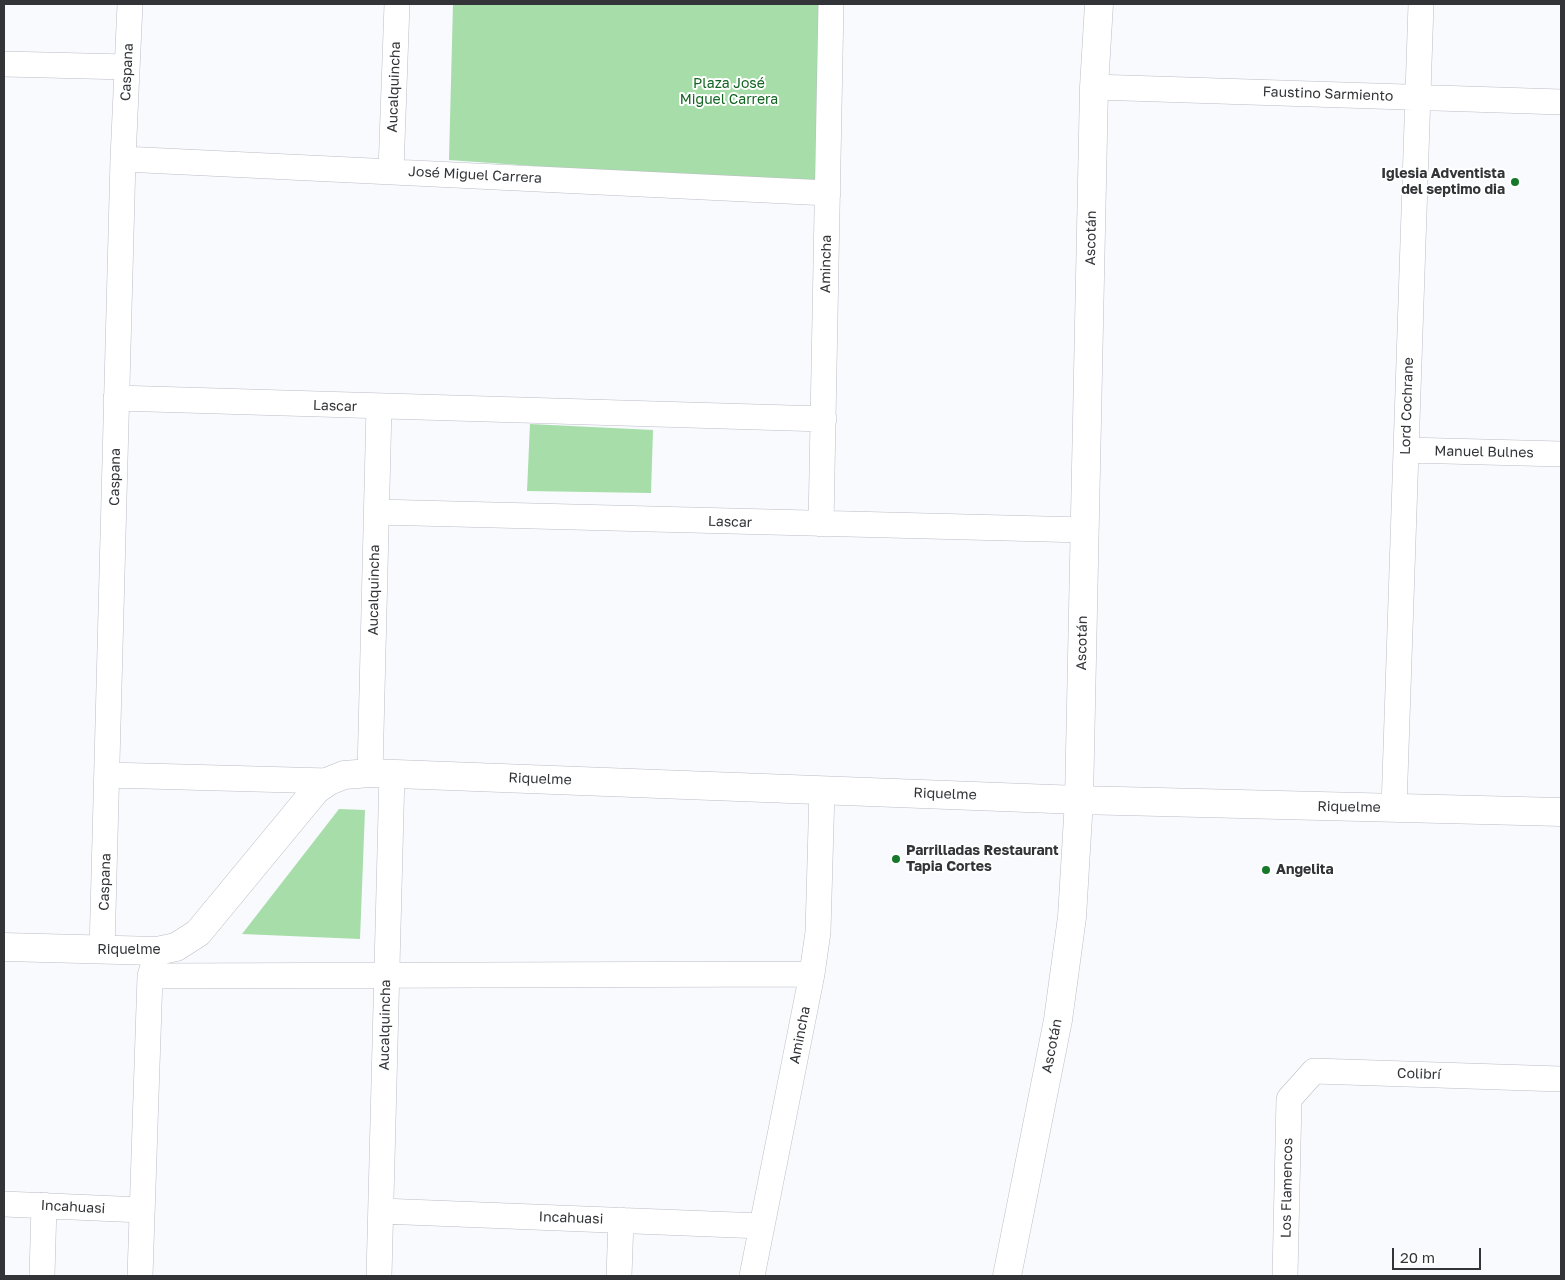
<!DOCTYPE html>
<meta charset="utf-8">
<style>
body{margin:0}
#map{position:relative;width:1565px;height:1280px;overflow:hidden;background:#f8fafe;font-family:"Golos Text",sans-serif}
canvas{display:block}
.frame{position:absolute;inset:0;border:5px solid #323437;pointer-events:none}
.scale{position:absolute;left:1392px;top:1248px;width:89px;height:22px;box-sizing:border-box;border:2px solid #323437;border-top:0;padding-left:6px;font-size:15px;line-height:18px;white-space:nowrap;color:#323437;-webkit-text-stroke:4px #fff;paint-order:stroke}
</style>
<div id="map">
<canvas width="1565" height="1280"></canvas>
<div class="frame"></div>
<div class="scale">20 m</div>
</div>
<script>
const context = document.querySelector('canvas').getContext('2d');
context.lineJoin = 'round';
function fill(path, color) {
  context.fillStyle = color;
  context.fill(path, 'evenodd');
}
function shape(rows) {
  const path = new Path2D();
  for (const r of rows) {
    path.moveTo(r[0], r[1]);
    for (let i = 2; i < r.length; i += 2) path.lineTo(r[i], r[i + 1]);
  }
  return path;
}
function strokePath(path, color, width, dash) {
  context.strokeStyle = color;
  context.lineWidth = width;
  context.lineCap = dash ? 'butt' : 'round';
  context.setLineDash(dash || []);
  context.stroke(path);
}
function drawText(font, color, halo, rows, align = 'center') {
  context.font = font + ' "Golos Text",sans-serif';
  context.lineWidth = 4;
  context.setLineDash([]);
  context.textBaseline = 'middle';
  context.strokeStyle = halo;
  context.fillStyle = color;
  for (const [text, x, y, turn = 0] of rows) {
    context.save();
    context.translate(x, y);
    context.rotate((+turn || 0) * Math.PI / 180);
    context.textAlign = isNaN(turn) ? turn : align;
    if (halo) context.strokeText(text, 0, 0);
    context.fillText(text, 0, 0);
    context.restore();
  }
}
const green = shape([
 [453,4,819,4,815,186,449,160],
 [530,424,653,430,651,493,527,491],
 [339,809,365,810,360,939,242,934]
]);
const street = shape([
 [4,64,127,67],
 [1094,87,1561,102],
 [123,159,828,193],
 [391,171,397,4],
 [116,398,824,419],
 [1406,450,1561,454],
 [376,512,1085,530],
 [821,524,831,4],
 [370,773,379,407],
 [109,775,329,781],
 [1394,808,1421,4],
 [102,950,123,159,130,4],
 [150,976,812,974],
 [4,1204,142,1210],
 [381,1211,762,1226],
 [42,1276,44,1205],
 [140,1276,150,976,155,960],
 [379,1276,392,773],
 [619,1276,621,1220],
 [752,1276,812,974,818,932,822,790],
 [1285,1276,1289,1099,1314,1071,1561,1079]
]);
const secondary = shape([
 [4,947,157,951,176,947,198,933,316,790,329,781,344,775,370,773,1079,800,1561,812],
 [1007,1276,1058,1020,1072,917,1079,800,1094,87,1099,4]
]);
const markers = [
 [1515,182,5,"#177829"],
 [896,859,5,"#177829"],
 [1266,870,5,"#177829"]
];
const streetNames = [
 ["Caspana",127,72,-87],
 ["Aucalquincha",394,87,-88],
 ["Faustino Sarmiento",1328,94,2],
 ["José Miguel Carrera",475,175,3],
 ["Ascotán",1091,238,-89],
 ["Amincha",826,264,-89],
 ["Lascar",335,406,2],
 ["Lord Cochrane",1407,406,-88],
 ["Manuel Bulnes",1484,452,1],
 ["Caspana",115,477,-89],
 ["Lascar",730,522,2],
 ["Aucalquincha",374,590,-89],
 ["Ascotán",1082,643,-89],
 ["Riquelme",540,779,2],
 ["Riquelme",945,794,2],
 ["Riquelme",1349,807,1],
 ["Caspana",105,882,-88],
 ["Riquelme",129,950],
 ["Aucalquincha",385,1025,-89],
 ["Amincha",800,1035,-79],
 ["Ascotán",1052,1046,-79],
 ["Colibrí",1419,1074,2],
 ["Los Flamencos",1287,1188,-89],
 ["Incahuasi",73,1207,3],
 ["Incahuasi",571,1218,2]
];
const parkNames = [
 ["Plaza José",729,84],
 ["Miguel Carrera",729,100]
];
const poiNames = [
 ["Iglesia Adventista",1505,174,"right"],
 ["del septimo dia",1505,190,"right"],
 ["Parrilladas Restaurant",906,851],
 ["Tapia Cortes",906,867],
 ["Angelita",1276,870]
];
fill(green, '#a6dda8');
strokePath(street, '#babdc4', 26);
strokePath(secondary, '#babdc4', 29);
strokePath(street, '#fff', 25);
strokePath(secondary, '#fff', 28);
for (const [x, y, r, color] of markers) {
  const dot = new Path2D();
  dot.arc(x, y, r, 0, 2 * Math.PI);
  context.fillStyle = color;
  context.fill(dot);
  strokePath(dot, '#fff', 2);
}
drawText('14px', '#323437', '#fff', streetNames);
drawText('14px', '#116521', '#fff', parkNames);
drawText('bold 14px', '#323437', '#fff', poiNames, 'left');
</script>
